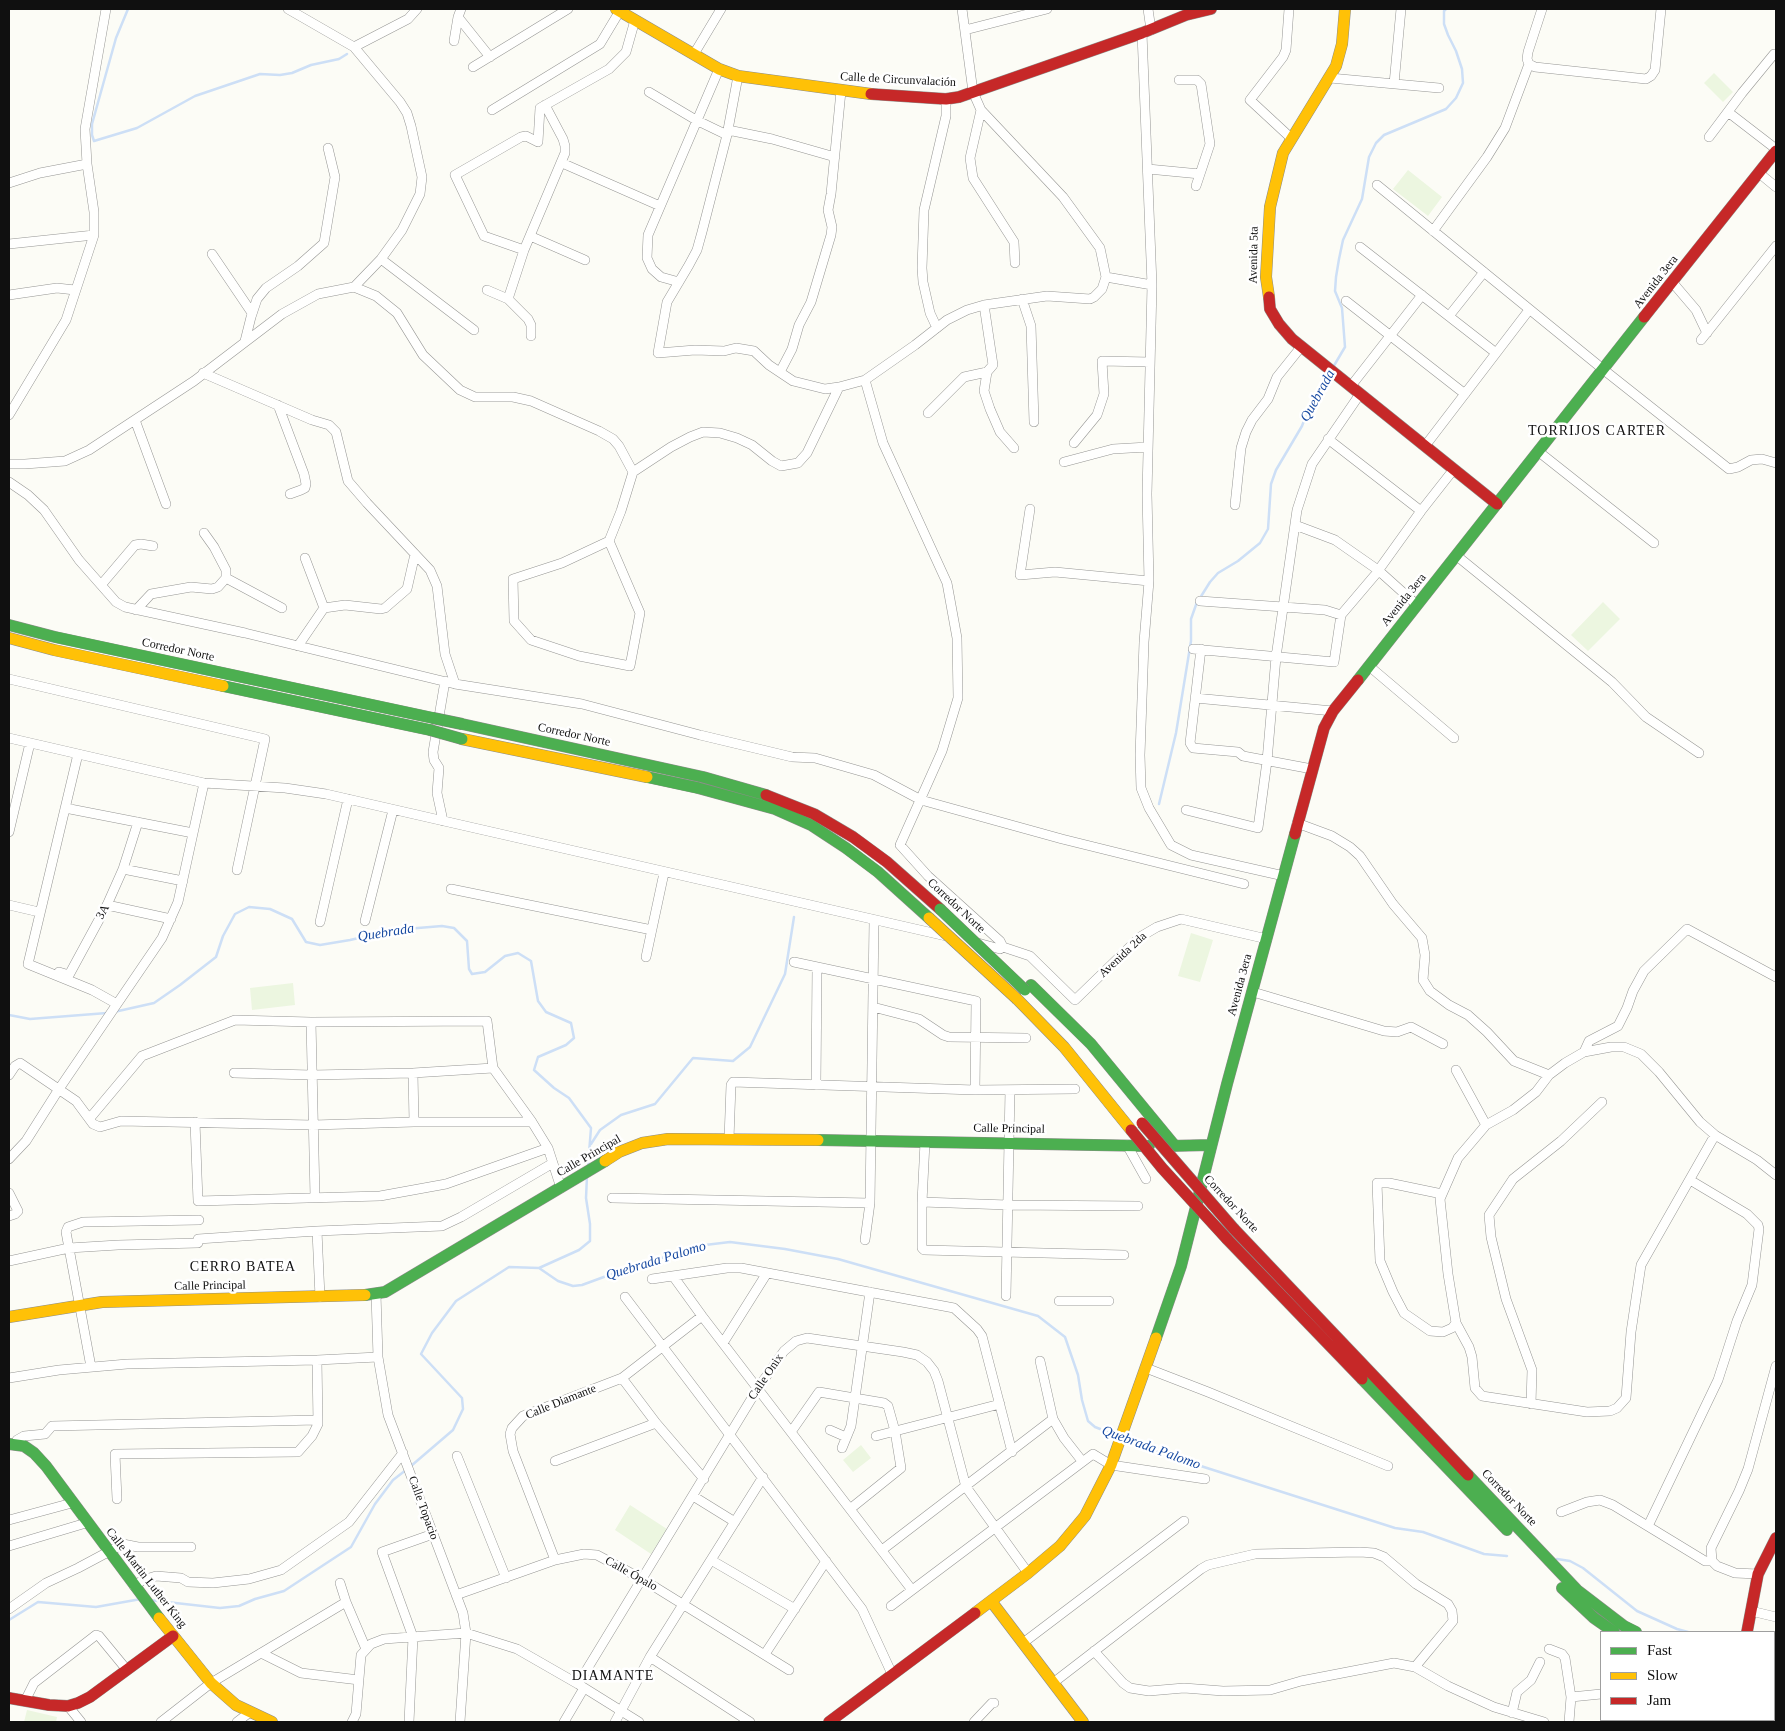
<!DOCTYPE html>
<meta charset="utf-8">
<style>
body{margin:0}
#map{position:relative;width:1785px;height:1731px;overflow:hidden;background:#fcfcf6;font-family:Georgia,serif}
canvas{display:block}
.frame{position:absolute;inset:0;border:10px solid #101010;pointer-events:none}
.legend{position:absolute;left:1600px;top:1631px;width:175px;height:90px;box-sizing:border-box;background:#fff;border:1px solid #9f9f9f;margin:0;padding:6px 9px;list-style:none;font-size:15px;color:#101010}
.legend li{display:flex;align-items:center;gap:10px;height:25px}
.legend b{width:25px;border:1px solid #9f9f9f}
</style>
<div id="map">
<canvas width="1785" height="1731"></canvas>
<div class="frame"></div>
<ul class="legend">
<li><b style="height:6px;background:#4caf50"></b>Fast</li>
<li><b style="height:6px;background:#ffc107"></b>Slow</li>
<li><b style="height:6px;background:#c62828"></b>Jam</li>
</ul>
</div>
<script>
const context = document.querySelector('canvas').getContext('2d');
context.lineJoin = 'round';
function fill(path, color) {
  context.fillStyle = color;
  context.fill(path, 'evenodd');
}
function shape(rows) {
  const path = new Path2D();
  for (const r of rows) {
    path.moveTo(r[0], r[1]);
    for (let i = 2; i < r.length; i += 2) path.lineTo(r[i], r[i + 1]);
  }
  return path;
}
function strokePath(path, color, width, dash) {
  context.strokeStyle = color;
  context.lineWidth = width;
  context.lineCap = dash ? 'butt' : 'round';
  context.setLineDash(dash || []);
  context.stroke(path);
}
function drawText(font, color, halo, rows, align = 'center') {
  context.font = font + ' Georgia,serif';
  context.lineWidth = 5;
  context.setLineDash([]);
  context.textBaseline = 'middle';
  context.strokeStyle = halo;
  context.fillStyle = color;
  for (const [text, x, y, turn = 0] of rows) {
    context.save();
    context.translate(x, y);
    context.rotate((+turn || 0) * Math.PI / 180);
    context.textAlign = isNaN(turn) ? turn : align;
    if (halo) context.strokeText(text, 0, 0);
    context.fillText(text, 0, 0);
    context.restore();
  }
}
const pitch = shape([
 [1714,73,1733,92,1723,102,1704,83],
 [1408,170,1442,197,1428,216,1393,189],
 [1603,602,1620,619,1588,651,1571,635],
 [1191,933,1213,940,1200,982,1178,976],
 [293,983,295,1005,252,1010,250,988],
 [861,1445,871,1458,853,1472,843,1460],
 [630,1505,667,1529,651,1554,615,1530],
 [27,1710,57,1717,56,1722,24,1722]
]);
const stream = shape([
 [128,9,116,38,92,124,92,135,94,141,137,128,195,96,260,74,280,75,292,73,311,65,339,59,347,54],
 [1332,369,1345,347,1342,308,1335,291,1336,277,1339,259,1343,240,1362,199,1369,157,1376,143,1384,135,1446,109,1456,98,1463,83,1462,69,1456,51,1448,35,1444,24,1444,11,1446,9],
 [1200,598,1210,582,1218,573,1238,561,1260,543,1268,529,1271,484,1276,470,1302,426,1308,410,1330,374],
 [1159,804,1176,733,1191,641,1191,619,1197,602],
 [114,1012,154,1003,180,985,216,957,223,936,235,914,249,907,270,909,292,919,306,942,320,945,350,940,394,930,442,926,454,928,467,941,469,969,472,974,485,972,505,956,518,953,531,961,538,1001,546,1012,571,1023,574,1038,566,1045,538,1057,534,1070,554,1088,569,1098,591,1128,588,1166],
 [9,1015,30,1019,107,1013],
 [591,1144,600,1130,621,1115,655,1104,693,1058,733,1061,750,1047,785,974,794,917],
 [539,1268,579,1250,590,1241,590,1224,586,1198,587,1176],
 [1123,1438,1160,1453,1395,1528,1423,1532,1484,1554,1507,1556],
 [411,1466,453,1430,463,1409,462,1398,421,1354,432,1333,456,1301,509,1267,539,1268,558,1281,573,1286,582,1285,631,1267,705,1245,730,1242,785,1249,838,1259,1038,1316,1065,1337,1078,1375,1082,1400,1088,1421,1095,1427,1118,1436],
 [1557,1559,1570,1561,1583,1568,1637,1611,1677,1629,1688,1632],
 [149,1600,220,1608,239,1606,255,1599,284,1591,351,1547,375,1504,393,1480,406,1470],
 [9,1620,38,1602,96,1607,141,1599],
 [1774,1653,1776,1654]
]);
const street = shape([
 [288,9,354,47,400,102,407,113,411,126,422,177,420,194,402,230,381,259,354,287],
 [461,9,458,17,490,57],
 [1148,9,1151,30],
 [1289,9,1286,50,1283,57,1250,100,1291,138],
 [965,30,1047,9],
 [1142,33,1152,285,1147,494,1149,581,1144,642,1140,755,1141,788,1149,808,1171,845,1191,855,1284,876],
 [454,41,458,17],
 [354,47,408,19,417,9],
 [694,54,721,9],
 [1774,54,1742,93,1709,137,1728,112,1776,149],
 [1529,64,1535,67,1646,79,1651,76,1655,70,1661,9],
 [473,67,568,9],
 [738,76,727,135,702,232,697,250,689,265,667,302,658,353,695,350,724,351,736,348,754,351,769,365,793,381,825,389,839,387,865,380,915,345,947,320,967,310,984,305,1047,296,1090,299,1094,297,1102,289,1106,277,1100,248,1063,197,981,110,973,92,962,9],
 [1330,78,1439,88],
 [1179,80,1197,80,1201,84,1210,144,1196,186],
 [1394,84,1401,9],
 [649,92,696,120,727,135],
 [492,110,600,44,621,9],
 [981,110,970,158,973,178,1014,242,1015,263],
 [728,130,772,139,835,157],
 [562,163,660,206],
 [1148,169,1200,174],
 [1759,173,1776,187],
 [9,183,40,173,87,164],
 [1377,185,1604,370,1729,469,1738,467,1751,460,1762,459,1776,463],
 [1433,231,1487,157,1505,128,1529,64,1527,59,1528,52,1542,9],
 [530,236,585,260],
 [9,244,94,235],
 [1360,247,1496,353],
 [524,250,484,236,455,175,521,137,526,136,538,142,540,108,609,69,626,52,635,20],
 [212,254,252,313],
 [381,259,474,330],
 [1106,277,1152,285],
 [679,282,661,277,652,269,647,258,648,235,719,69],
 [1673,283,1696,310,1707,333],
 [487,290,508,299,528,319,531,325,531,336],
 [9,295,57,288,75,290],
 [508,299,524,250,565,153,565,146,563,139,545,105],
 [1022,299,1031,326,1034,422],
 [1346,301,1465,394],
 [1449,316,1484,272],
 [937,328,930,313,923,282,922,268,924,210,946,116,946,99],
 [1701,340,1776,246],
 [245,341,251,317,257,299,266,288,298,266,324,243,335,177,328,148],
 [780,372,792,349,799,325,811,302,831,235,832,227,828,210,831,194,841,91],
 [987,372,984,391,990,409,1000,432,1014,448],
 [203,373,312,420,329,425,336,432,348,481,367,503,430,570,437,586,445,654,455,684],
 [865,380,883,443,947,583,957,638,958,698,942,751,900,845,928,876,1000,941,1003,947],
 [1351,386,1422,295],
 [278,405,304,474,306,484,305,488,301,490,290,494],
 [928,413,964,377,987,372,993,365,984,305],
 [9,415,66,320,94,235,94,212,87,164,85,129,106,9],
 [135,420,166,504],
 [1328,439,1421,511],
 [1074,443,1097,415,1104,394,1102,361,1150,362],
 [1425,446,1529,310],
 [1539,452,1654,543],
 [1064,462,1113,449,1148,447],
 [9,464,25,464,65,461,89,450,194,381,282,314,318,294,354,287,376,296,397,313,423,355,460,390,475,397,513,397,531,401,599,431,613,439,619,446,633,472],
 [9,482,28,495,44,510,79,560,116,602,125,607,245,633,455,684,582,704,700,735,792,757,815,758,874,775,921,800,1062,839,1244,884],
 [1235,505,1241,448,1246,432,1252,420,1268,399,1277,377,1301,347],
 [1030,509,1020,575,1055,572,1149,581],
 [1295,525,1335,540,1378,570,1417,605],
 [609,541,640,613,630,666,579,656,531,640,514,621,513,579,562,563,609,541,621,511,633,472,671,447,690,437,703,432,720,433,737,438,752,445,772,461,781,466,798,463,807,453,839,387],
 [1457,556,1612,682,1646,717,1699,753],
 [226,578,282,608],
 [101,585,135,545,141,544,153,546],
 [1200,601,1325,610,1341,615],
 [324,608,345,605,381,609,385,608,407,589,415,554],
 [136,610,151,594,191,587,212,589,218,587,226,578,226,570,214,547,204,533],
 [298,646,324,608,305,558],
 [1193,649,1334,662,1341,615,1375,575,1421,511,1454,469],
 [1201,649,1190,743,1193,748,1238,752,1243,756,1312,769],
 [1369,666,1454,738],
 [9,679,265,739,237,870],
 [1195,698,1333,711],
 [9,738,204,783,285,788,326,794,946,936],
 [78,754,28,964,92,990,117,1004],
 [65,808,193,833],
 [1186,810,1258,828,1267,761,1276,657,1297,510,1312,464,1360,394],
 [443,821,437,793,439,768,434,760,433,752,445,681],
 [1297,823,1332,836,1350,847,1360,856,1393,904,1422,938,1425,955,1423,980,1430,991,1449,1005,1468,1015,1487,1032,1514,1061,1549,1075],
 [9,832,30,743],
 [123,869,183,881],
 [451,889,652,930],
 [9,905,39,912],
 [107,905,171,919],
 [365,921,393,810],
 [320,922,348,799],
 [978,943,1000,949,1003,947,1030,956,1075,1000,1140,937,1157,927,1181,919,1267,939],
 [646,957,664,873],
 [794,962,976,1001,975,1090],
 [59,972,69,975,107,905,123,869,138,822],
 [1253,992,1384,1031,1397,1032,1411,1027,1443,1044],
 [873,1007,919,1019,943,1035,949,1037,1026,1038],
 [311,1022,315,1197],
 [1584,1052,1589,1041,1618,1026,1627,1008,1633,991,1644,971,1687,929,1776,977],
 [1456,1070,1486,1125],
 [234,1073,312,1075,413,1073,493,1068],
 [413,1073,414,1122],
 [9,1075,15,1066,20,1063,76,1101,93,1124,100,1127,121,1121,313,1125,414,1122,532,1122],
 [816,1085,817,967],
 [90,1118,142,1056,235,1020,311,1022,487,1021,493,1068,532,1122,548,1148,561,1188],
 [195,1122,198,1201,380,1196,446,1184,548,1148],
 [1715,1135,1641,1265,1631,1332,1626,1398,1617,1408,1610,1411,1587,1412,1482,1396,1475,1388,1472,1357,1469,1347,1456,1323,1448,1274,1440,1199,1458,1158,1486,1125,1513,1110,1536,1092,1549,1075,1565,1063,1584,1052,1611,1047,1624,1047,1641,1054,1659,1072,1700,1122,1715,1135,1757,1160,1776,1175],
 [729,1139,731,1085,733,1082,975,1090,1075,1089],
 [925,1142,922,1202,922,1248,924,1250,1124,1255],
 [1127,1145,1146,1179],
 [9,1159,26,1141,59,1089,162,938,178,902,204,783],
 [9,1193,18,1211,15,1214,9,1216],
 [1442,1194,1389,1183,1377,1183,1380,1261,1393,1292,1404,1313,1430,1331,1443,1332,1452,1328,1456,1323],
 [612,1198,870,1203],
 [922,1202,1008,1205,1138,1206],
 [317,1231,320,1297],
 [198,1239,317,1231,442,1226,461,1217,553,1163],
 [865,1240,870,1203,874,921],
 [9,1261,69,1248,118,1245,198,1243],
 [673,1276,702,1316,912,1590],
 [652,1279,727,1268,741,1268,954,1308,977,1329,982,1336,1012,1452],
 [376,1294,378,1357,388,1415,463,1613,466,1633,460,1722],
 [1006,1296,1010,1090],
 [625,1297,862,1609,892,1674],
 [1059,1301,1109,1301],
 [723,1343,767,1273],
 [1040,1361,1053,1419,1064,1438,1082,1461],
 [91,1367,66,1232,68,1227,83,1222,199,1220],
 [1146,1368,1208,1392,1388,1466],
 [9,1378,59,1370,127,1364,317,1360,378,1357],
 [622,1378,702,1316],
 [1531,1404,1532,1370,1506,1299,1491,1237,1489,1215,1513,1179,1561,1141,1602,1102],
 [830,1430,846,1437],
 [791,1432,819,1392,884,1403,888,1406,895,1431,901,1468,850,1509],
 [876,1436,1000,1404],
 [16,1444,17,1440,24,1436,45,1434,52,1426,317,1420],
 [842,1448,851,1426,870,1292],
 [457,1456,506,1578],
 [555,1461,656,1423],
 [693,1496,735,1522],
 [117,1499,115,1454,298,1452,312,1436,318,1424,317,1360],
 [1561,1512,1587,1502,1600,1500,1613,1505,1705,1561,1712,1561,1717,1566,1735,1573,1758,1574],
 [9,1520,72,1503],
 [1648,1526,1718,1380,1737,1321,1752,1285,1759,1229,1758,1225,1747,1214,1690,1180],
 [9,1546,86,1523],
 [882,1550,1053,1419],
 [555,1560,513,1451,510,1434,512,1428,523,1416,622,1378,656,1423,704,1479],
 [711,1560,795,1609],
 [1712,1561,1711,1548,1739,1491,1748,1469,1776,1366],
 [340,1583,346,1602,366,1649],
 [134,1586,143,1580,156,1576,181,1578,188,1582,213,1583,249,1579,281,1570,349,1522,403,1453],
 [456,1595,555,1560,584,1554,597,1555,642,1579,789,1670],
 [891,1606,1093,1454,1111,1465,1205,1479],
 [9,1609,46,1583,78,1568,123,1544,138,1547,191,1547],
 [1751,1611,1776,1617],
 [1023,1643,1184,1521],
 [1549,1649,1562,1654,1565,1658,1571,1697,1569,1722],
 [1094,1651,1123,1683,1130,1688,1149,1691,1184,1688,1223,1691,1270,1690,1301,1681,1394,1663,1415,1667,1448,1686,1494,1707,1544,1722],
 [261,1653,301,1673,359,1680],
 [765,1654,826,1561],
 [650,1657,750,1722],
 [1053,1683,1201,1569,1208,1565,1255,1554,1360,1552,1374,1553,1384,1557,1416,1584,1448,1604,1452,1611,1453,1621,1449,1626,1415,1667],
 [578,1684,758,1388,784,1351,796,1341,807,1338,903,1352,917,1355,927,1362,934,1371,938,1381,966,1487,1028,1573],
 [1571,1697,1601,1694],
 [25,1701,34,1683,96,1635,99,1636,127,1670],
 [68,1706,81,1722],
 [1512,1713,1517,1692,1531,1680,1540,1662],
 [161,1722,211,1683,346,1602],
 [237,1722,250,1712],
 [352,1722,356,1714,361,1655,371,1644,384,1639,466,1633,517,1649,578,1684,639,1722],
 [409,1722,413,1637,382,1552,433,1534],
 [564,1722,584,1688],
 [615,1722,650,1657,763,1477],
 [974,1722,992,1703,994,1703]
]);
const fast = shape([
 [9,625,55,637,433,718],
 [1358,680,1644,317],
 [223,686,430,730],
 [462,724,703,777,766,795],
 [647,777,698,788,775,809,811,825,846,848,878,872,929,918],
 [1031,985,1091,1044,1175,1146],
 [818,1140,1149,1146],
 [1168,1146,1211,1145],
 [365,1295,385,1292,605,1161],
 [1156,1338,1181,1266,1227,1084,1295,834],
 [1362,1379,1507,1530],
 [9,1444,24,1446,34,1453,46,1466,159,1618],
 [1468,1475,1577,1590,1624,1626,1636,1632],
 [1562,1588,1594,1618,1614,1632],
 [1774,1690,1776,1690]
]);
const slow = shape([
 [616,9,719,69,738,76,871,94],
 [1269,297,1266,277,1270,207,1283,153,1336,66,1342,44,1345,9],
 [9,638,54,650,223,686],
 [462,739,647,777],
 [1017,999,1064,1047,1131,1130],
 [605,1161,619,1152,642,1143,668,1139,818,1140],
 [9,1317,102,1302,365,1295],
 [991,1601,1083,1722],
 [975,1613,1028,1573,1060,1546,1085,1516,1111,1465,1156,1338],
 [159,1618,211,1683,236,1705,272,1722],
 [1774,1677,1776,1678],
 [1733,1720,1733,1722]
]);
const jam = shape([
 [871,94,946,99,959,97,1142,33,1186,15,1211,9],
 [1269,297,1270,309,1279,324,1292,339,1497,504],
 [1644,317,1776,151],
 [766,795,814,814,853,837,887,862,940,909],
 [1295,834,1324,728,1333,711,1358,680],
 [1234,1229,1468,1475],
 [1227,1239,1362,1379],
 [1747,1632,1758,1574,1776,1538],
 [9,1698,49,1705,68,1706,78,1703,90,1697,173,1636],
 [829,1722,975,1613]
]);
const fastBridge = shape([
 [433,718,462,724],
 [430,730,462,739],
 [940,909,1025,990]
]);
const slowBridge = shape([
 [929,918,1017,999]
]);
const jamBridge = shape([
 [1142,1123,1234,1229],
 [1131,1130,1162,1168,1227,1239]
]);
const streetNames = [
 ["Calle de Circunvalación",898,80,3],
 ["Avenida 5ta",1254,255,-89],
 ["Avenida 3era",1656,282,-52],
 ["Avenida 3era",1404,600,-51],
 ["Corredor Norte",178,650,12],
 ["Corredor Norte",574,735,12],
 ["Corredor Norte",956,906,43],
 ["3A",103,912,-62],
 ["Avenida 2da",1123,955,-43],
 ["Avenida 3era",1240,985,-75],
 ["Calle Principal",1009,1129,1],
 ["Calle Principal",589,1156,-30],
 ["Corredor Norte",1231,1204,47],
 ["Calle Principal",210,1286,-1],
 ["Calle Onix",766,1377,-56],
 ["Calle Diamante",561,1402,-22],
 ["Corredor Norte",1509,1498,46],
 ["Calle Topacio",423,1508,70],
 ["Calle Ópalo",631,1574,29],
 ["Calle Martin Luther King",146,1578,52]
];
const waterNames = [
 ["Quebrada",1318,396,-61],
 ["Quebrada",386,933,-9],
 ["Quebrada Palomo",656,1261,-17],
 ["Quebrada Palomo",1151,1448,20]
];
const neighbourhoodNames = [
 ["TORRIJOS CARTER",1597,431],
 ["CERRO BATEA",243,1267],
 ["DIAMANTE",613,1676]
];
fill(pitch, '#ecf6e0');
strokePath(stream, '#cddff6', 2.5);
strokePath(street, '#969694', 10);
strokePath(fast, '#8d8d8a', 12);
strokePath(slow, '#8d8d8a', 12);
strokePath(jam, '#8d8d8a', 12);
strokePath(street, '#fffffe', 9);
strokePath(fast, '#4caf50', 11);
strokePath(slow, '#ffc107', 11);
strokePath(jam, '#c62828', 11);
strokePath(fastBridge, '#848481', 12, []);
strokePath(slowBridge, '#848481', 12, []);
strokePath(jamBridge, '#848481', 12, []);
strokePath(fastBridge, '#4caf50', 11);
strokePath(slowBridge, '#ffc107', 11);
strokePath(jamBridge, '#c62828', 11);
drawText('12px', '#101010', '#fff', streetNames);
drawText('italic 14px', '#194ba2', '#fff', waterNames);
context.letterSpacing = '1px';
drawText('14px', '#101010', '#fff', neighbourhoodNames);
context.letterSpacing = '0px';
</script>
